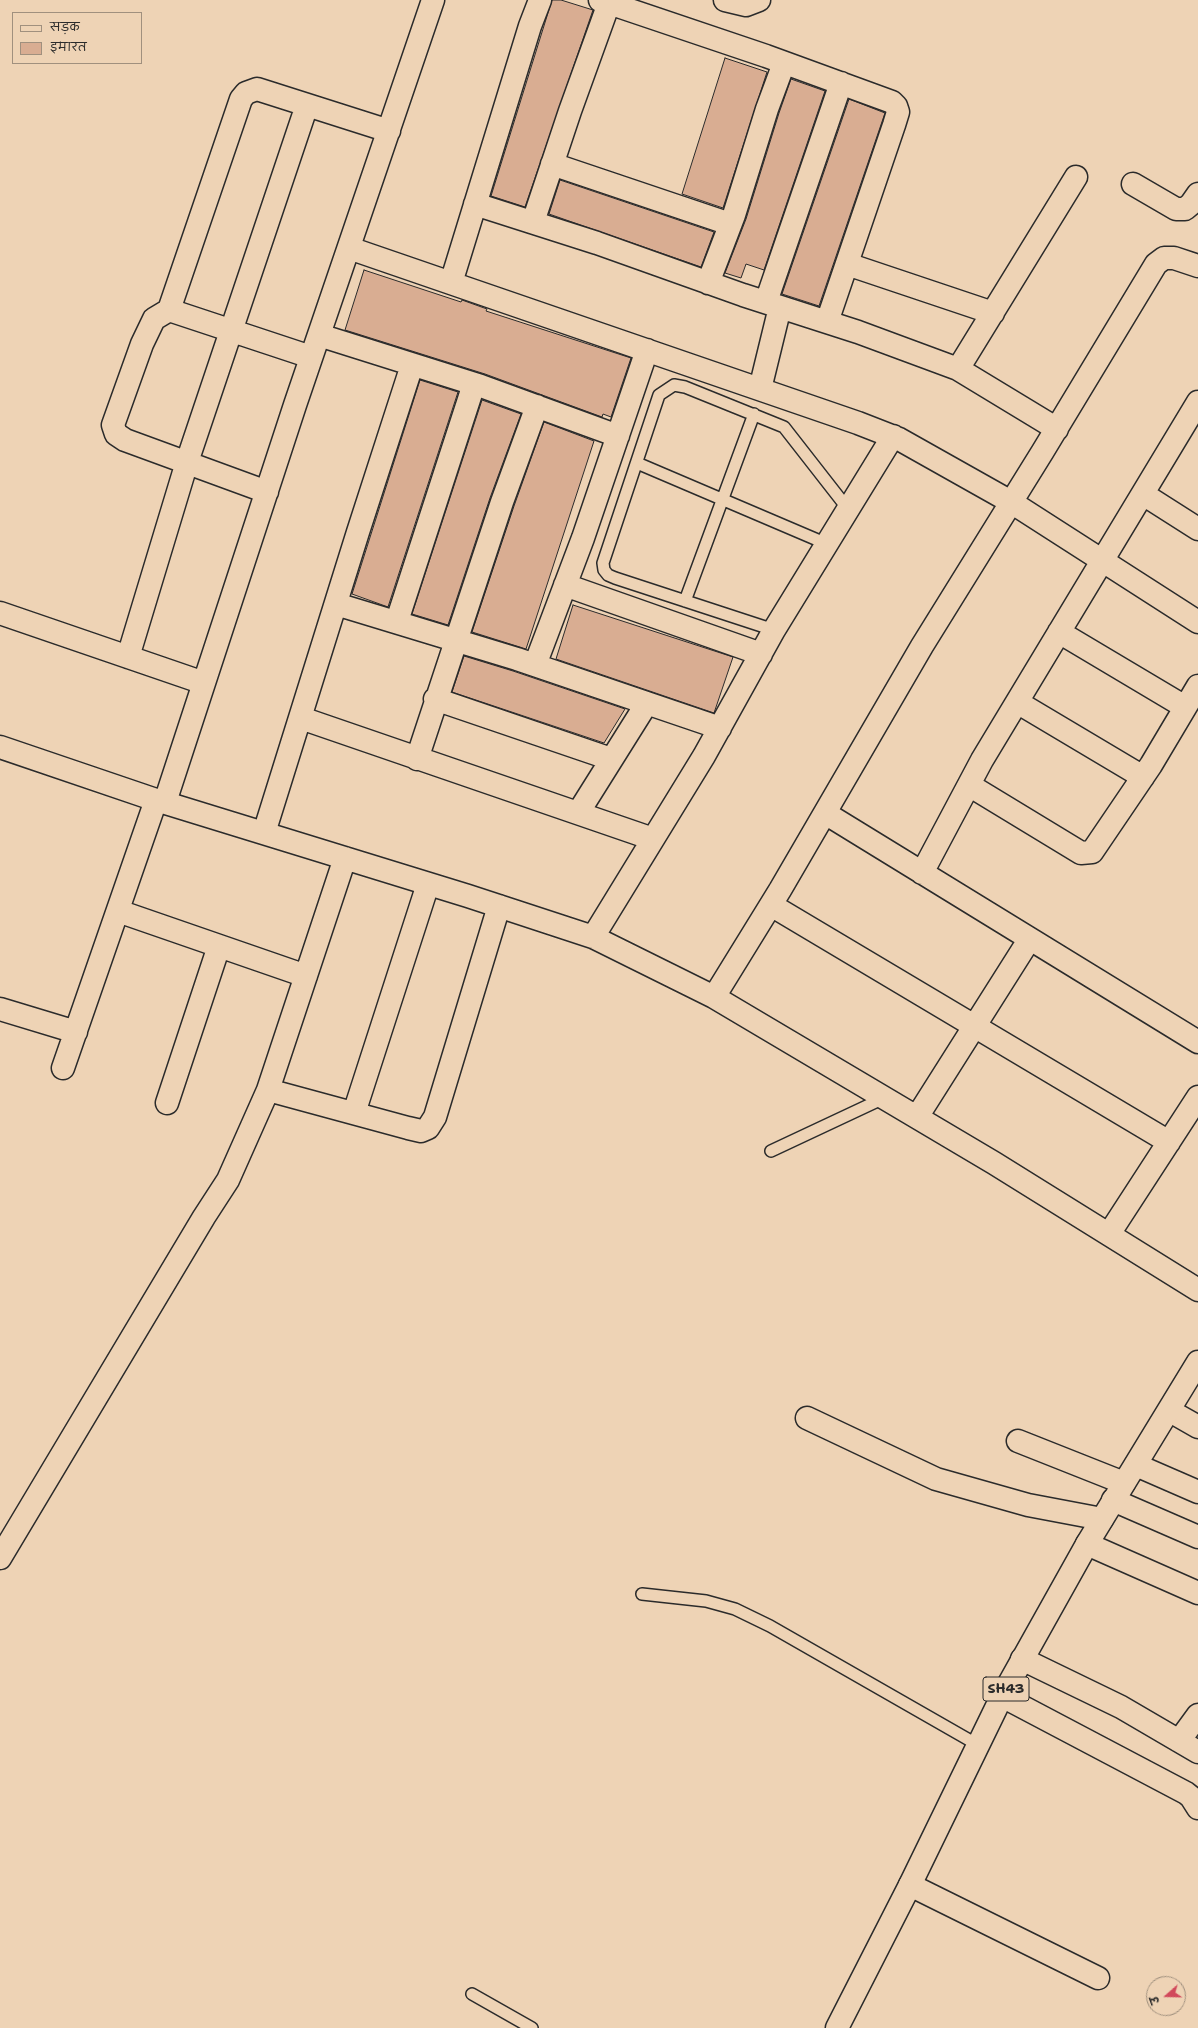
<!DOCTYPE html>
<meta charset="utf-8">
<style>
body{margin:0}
#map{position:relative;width:1198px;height:2028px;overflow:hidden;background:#eed3b5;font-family:"Shantell Sans","Playpen Sans Deva",sans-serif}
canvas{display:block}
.legend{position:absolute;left:12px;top:12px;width:130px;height:52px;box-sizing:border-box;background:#eed3b5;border:1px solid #a0907e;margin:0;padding:5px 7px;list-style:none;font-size:12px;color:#2b2b2b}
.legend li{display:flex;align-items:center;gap:8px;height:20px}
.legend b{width:20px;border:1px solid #a0907e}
.north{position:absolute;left:1146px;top:1976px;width:40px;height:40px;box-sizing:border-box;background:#eed3b5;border:1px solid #a0907e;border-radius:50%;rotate:250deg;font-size:11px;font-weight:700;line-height:16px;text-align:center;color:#2b2b2b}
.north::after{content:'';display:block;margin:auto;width:14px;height:18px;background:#d1495b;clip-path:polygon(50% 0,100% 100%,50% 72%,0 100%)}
</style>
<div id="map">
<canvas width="1198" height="2028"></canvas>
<ul class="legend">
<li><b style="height:5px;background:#eed3b5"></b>सड़क</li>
<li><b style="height:11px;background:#d9ad92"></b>इमारत</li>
</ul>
<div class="north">उ</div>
</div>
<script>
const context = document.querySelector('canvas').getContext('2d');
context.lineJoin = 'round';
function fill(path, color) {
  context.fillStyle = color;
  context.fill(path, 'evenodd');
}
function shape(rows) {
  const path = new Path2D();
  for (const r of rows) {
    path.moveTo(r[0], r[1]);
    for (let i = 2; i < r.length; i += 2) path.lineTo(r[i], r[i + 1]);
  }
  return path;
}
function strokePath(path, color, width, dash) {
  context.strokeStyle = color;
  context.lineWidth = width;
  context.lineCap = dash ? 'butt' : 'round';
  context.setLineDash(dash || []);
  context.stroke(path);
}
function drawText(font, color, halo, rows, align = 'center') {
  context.font = font + ' "Shantell Sans",sans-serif';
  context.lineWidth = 4;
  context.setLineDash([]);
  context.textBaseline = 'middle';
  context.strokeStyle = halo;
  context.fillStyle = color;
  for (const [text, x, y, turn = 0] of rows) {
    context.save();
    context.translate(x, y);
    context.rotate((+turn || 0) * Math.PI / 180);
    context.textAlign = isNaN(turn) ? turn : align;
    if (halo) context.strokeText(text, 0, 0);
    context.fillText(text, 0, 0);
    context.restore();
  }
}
const building = shape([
 [552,0,561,0,593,10,525,207,491,196,552,0],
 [725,58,767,72,723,208,682,194,725,58],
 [791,79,825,91,764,270,746,264,741,278,725,273,746,219,779,113,791,79],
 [849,99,885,113,819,306,782,294,849,99],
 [560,180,714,232,701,267,549,214,560,180],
 [364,270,461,302,462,300,487,309,486,311,631,358,611,417,603,414,602,417,485,374,345,330,364,270],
 [420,380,458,392,388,607,352,594,420,380],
 [482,400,521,414,490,498,448,625,412,614,482,400],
 [544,422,594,441,526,649,472,632,514,506,544,422],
 [573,605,733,657,714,713,556,659,573,605],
 [464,656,513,671,625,709,604,743,452,692,464,656]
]);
const lane = shape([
 [637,463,827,544],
 [685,601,754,414],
 [774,630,615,578,608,575,604,570,603,563,659,395,674,385,685,387,784,427,848,509],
 [771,1151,884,1098],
 [642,1594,706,1601,735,1609,770,1626,978,1745],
 [472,1994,532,2028]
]);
const street = shape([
 [600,0,766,56,892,102,896,106,898,112,894,125,827,322],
 [725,0,746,5,759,0],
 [552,164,730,224],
 [1133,184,1176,209,1185,209,1191,204,1198,194],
 [475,204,597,243,743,295,858,332,958,369],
 [533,222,570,111,609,3],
 [349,248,858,423,899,439,1011,502,1198,622],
 [847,264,993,313],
 [451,283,530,26,540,0],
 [708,283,734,215,767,109,784,63],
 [766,302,841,83],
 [169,310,241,99,246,93,257,89,389,131],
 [319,335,481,386,618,436],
 [760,389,780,307],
 [1057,429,958,369,1076,177],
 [267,492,125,440,116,434,113,425,142,344,154,319,169,310,311,357],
 [1143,494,1198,529],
 [565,585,761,654],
 [336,604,517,659,720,728],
 [0,613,204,683],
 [397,621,474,384],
 [1059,632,1185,707],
 [128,657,187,462,307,105],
 [535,665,583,538,647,350],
 [435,699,611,759],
 [1017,702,1143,777],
 [301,718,653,839],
 [0,747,156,800,468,896,593,937,714,997,994,1163,1198,1290],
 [417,759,502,502,537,406],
 [969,785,1081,853,1092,852,1151,765,1198,686],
 [165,802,295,405,433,0],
 [578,813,647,703],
 [825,813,1198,1042],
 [264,833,358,532,412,365],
 [922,873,982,760,1198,402],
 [771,905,1169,1142],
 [118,911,306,976],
 [593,937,704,756,774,630,893,436],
 [714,997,780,890,922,646,1043,451,1156,264,1164,258,1174,258,1198,266],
 [0,1009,76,1032],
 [63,1068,156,800],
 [268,1090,408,1128,421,1131,428,1128,435,1117,499,906],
 [167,1103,219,946],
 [354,1113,428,884],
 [917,1117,1029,940],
 [1109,1234,1198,1097],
 [1170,1411,1198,1427],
 [807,1418,936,1479,1028,1505,1102,1519],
 [1018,1441,1124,1483],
 [1136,1465,1198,1492],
 [1113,1500,1198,1537],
 [1087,1544,1198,1593],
 [0,1558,204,1217,228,1180,268,1090,345,858],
 [1022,1659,1121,1707,1198,1752],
 [1002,1696,1186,1793,1191,1797,1198,1808],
 [1179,1741,1198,1715],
 [910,1885,1098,1978]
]);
const primary = shape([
 [837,2028,910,1885,1002,1696,1087,1544,1198,1362]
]);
const shields = [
 [1006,1689,46]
];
const shieldNames = [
 ["SH43",1006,1689]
];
fill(building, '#d9ad92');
strokePath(building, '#2b2b2b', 1);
strokePath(lane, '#2b2b2b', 14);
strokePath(street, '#2b2b2b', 25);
strokePath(primary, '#2b2b2b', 25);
strokePath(lane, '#eed3b5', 11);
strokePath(street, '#eed3b5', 22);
strokePath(primary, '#eed3b5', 22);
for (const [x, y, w] of shields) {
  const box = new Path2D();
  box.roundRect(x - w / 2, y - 12, w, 24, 3);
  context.fillStyle = '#eed3b5';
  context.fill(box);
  strokePath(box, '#2b2b2b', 1);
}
drawText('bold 14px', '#2b2b2b', null, shieldNames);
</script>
